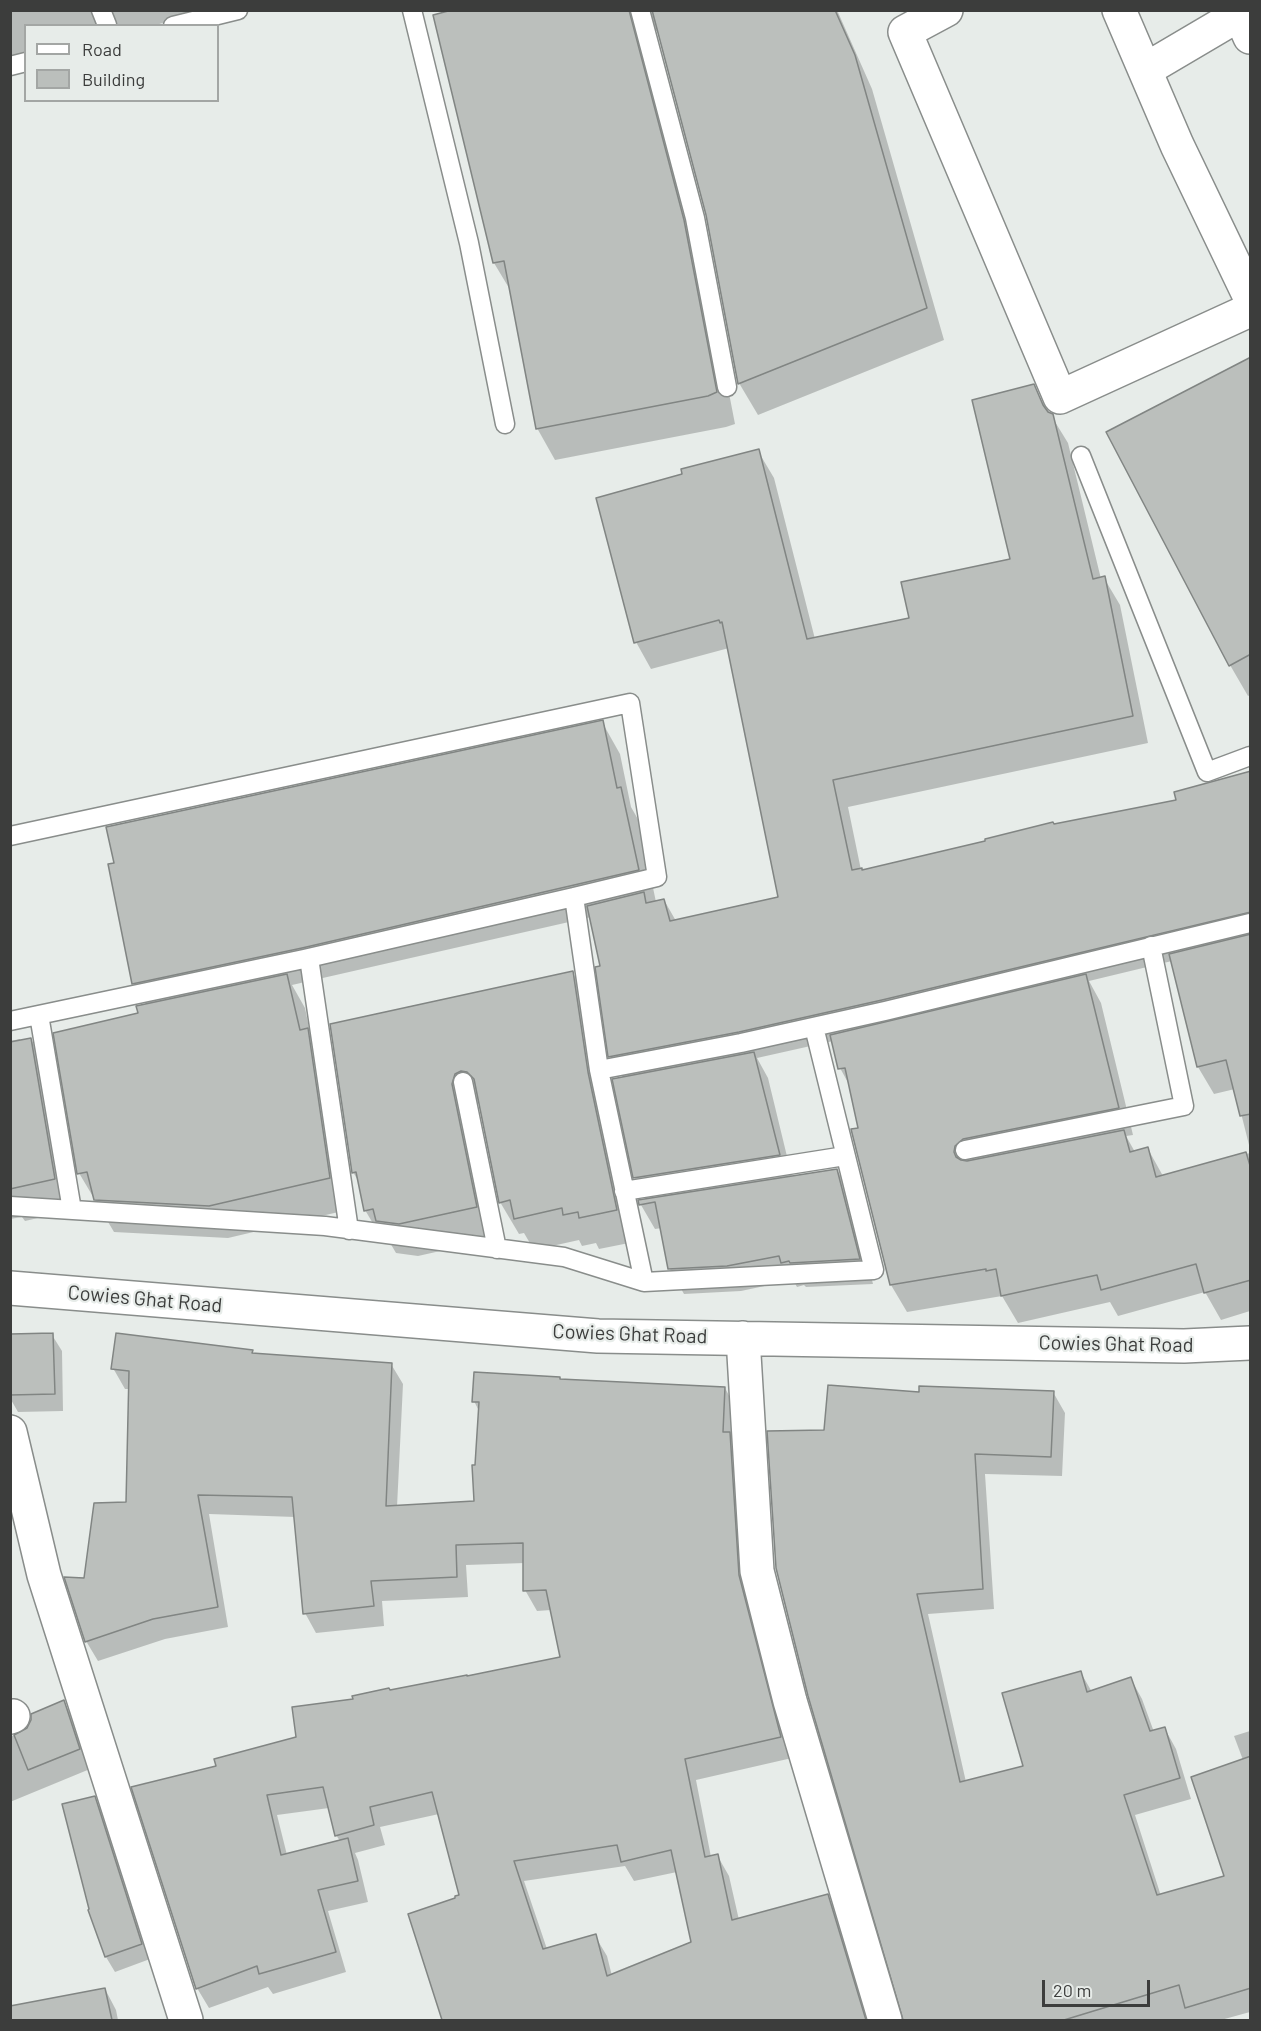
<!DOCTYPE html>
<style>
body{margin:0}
#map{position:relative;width:1261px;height:2031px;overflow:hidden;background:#e7ece9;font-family:Barlow,sans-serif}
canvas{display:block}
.frame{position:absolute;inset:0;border:12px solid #3c3d3c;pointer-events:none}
.legend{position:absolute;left:24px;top:24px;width:195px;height:78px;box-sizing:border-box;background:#e7ece9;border:2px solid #a3a6a4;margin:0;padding:8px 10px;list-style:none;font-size:18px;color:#3c3d3c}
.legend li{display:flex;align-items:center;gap:12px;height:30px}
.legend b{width:30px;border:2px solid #a3a6a4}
.scale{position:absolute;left:1042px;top:1980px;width:108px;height:27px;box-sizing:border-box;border:3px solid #3c3d3c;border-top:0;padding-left:8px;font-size:18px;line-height:21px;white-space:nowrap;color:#3c3d3c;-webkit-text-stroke:4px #e7ece9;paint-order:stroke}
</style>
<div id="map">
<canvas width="1261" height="2031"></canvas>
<div class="frame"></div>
<ul class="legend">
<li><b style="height:8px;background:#fff"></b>Road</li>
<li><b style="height:16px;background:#bbbfbc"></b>Building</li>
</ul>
<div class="scale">20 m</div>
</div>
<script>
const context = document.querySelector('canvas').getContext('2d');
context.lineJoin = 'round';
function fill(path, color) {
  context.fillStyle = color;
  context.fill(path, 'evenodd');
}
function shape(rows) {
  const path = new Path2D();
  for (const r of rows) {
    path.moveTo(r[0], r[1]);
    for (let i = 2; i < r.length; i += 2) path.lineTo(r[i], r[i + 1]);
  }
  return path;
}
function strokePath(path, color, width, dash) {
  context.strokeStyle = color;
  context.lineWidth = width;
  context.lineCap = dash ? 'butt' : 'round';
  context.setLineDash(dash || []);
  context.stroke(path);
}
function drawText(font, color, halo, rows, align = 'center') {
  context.font = font + ' Barlow,sans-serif';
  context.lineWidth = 4.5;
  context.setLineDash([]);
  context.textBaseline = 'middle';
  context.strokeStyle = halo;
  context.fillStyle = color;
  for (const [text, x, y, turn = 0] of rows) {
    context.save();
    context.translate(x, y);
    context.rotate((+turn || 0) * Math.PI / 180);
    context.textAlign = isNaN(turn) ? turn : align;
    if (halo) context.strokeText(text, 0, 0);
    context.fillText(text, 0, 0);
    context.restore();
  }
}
const shadow = shape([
 [10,10,204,10,153,26,26,26,26,66,20,68,10,52],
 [459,10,837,10,872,89,944,340,758,415,739,383,707,215,659,31,655,31,647,39,702,254,735,424,726,427,555,460,537,428,512,293,494,263,435,16],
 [1250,359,1250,695,1248,696,1230,665],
 [1033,386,1068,443,1101,579,1104,578,1120,605,1148,743,848,807,861,870,862,872,1054,825,1178,802,1250,776,1250,1149,1235,1089,1214,1094,1198,1067,1172,961,1089,981,1101,1003,1133,1135,1126,1136,1135,1152,1148,1149,1163,1176,1250,1153,1250,1311,1221,1320,1205,1292,1118,1316,1110,1302,1018,1323,1002,1296,907,1312,891,1285,851,1088,840,1068,833,1041,757,1058,768,1078,792,1177,837,1170,851,1195,873,1284,806,1287,804,1285,797,1287,793,1280,741,1291,684,1294,670,1269,662,1228,655,1229,641,1205,640,1201,648,1200,635,1178,623,1078,610,1056,602,967,591,917,292,985,305,1008,311,1037,326,1062,347,1210,228,1238,114,1232,79,1173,139,1014,146,1005,134,983,602,722,620,754,631,807,639,821,656,902,664,900,676,921,780,898,729,648,651,669,636,642,684,475,758,451,774,478,815,639,910,619,1012,560],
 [573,973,591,1005,634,1242,599,1249,596,1243,582,1246,579,1240,534,1250,524,1233,519,1234,500,1202,480,1102,473,1106,494,1239,418,1256,396,1253,389,1241,384,1242,365,1210,360,1184,353,1172,332,1025],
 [20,1039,21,1041,31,1039,49,1071,73,1210,25,1221,22,1217,10,1219,10,1041],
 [52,1335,62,1351,63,1411,18,1412,10,1398,10,1336],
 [252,1351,253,1355,391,1364,403,1384,397,1507,475,1502,480,1413,474,1401,560,1380,725,1388,736,1409,792,1758,696,1780,711,1857,717,1855,729,1876,739,1920,827,1896,839,1916,870,2020,442,2020,425,1958,461,1896,439,1814,380,1827,385,1845,355,1853,358,1860,368,1902,328,1911,346,1972,273,1994,268,1987,209,2008,197,1988,218,1767,298,1738,354,1700,389,1691,561,1658,551,1610,537,1611,525,1590,525,1563,466,1565,468,1597,382,1601,384,1626,316,1633,305,1613,295,1517,209,1514,228,1627,165,1639,98,1661,86,1641,85,1580,128,1504,130,1389,125,1389,113,1368],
 [329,1808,336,1835,340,1841,287,1855,277,1815],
 [625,1866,634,1881,677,1872,693,1943,612,1976,607,1956,595,1936,547,1949,524,1881],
 [1053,1392,1065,1413,1062,1476,985,1474,994,1609,928,1614,966,1782,1025,1767,1081,1673,1092,1692,1131,1679,1142,1699,1154,1732,1165,1729,1176,1749,1191,1799,1135,1815,1161,1896,1226,1877,1243,1760,1234,1736,1250,1731,1250,2012,1221,2020,905,2020,825,1432,921,1393],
 [64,1702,75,1722,90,1769,10,1802,10,1736,19,1735],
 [94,1797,103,1813,150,1959,115,1972,106,1957,90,1911],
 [105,1989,116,2010,118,2020,10,2020,10,2008]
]);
const building = shape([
 [452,10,629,10,684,220,717,392,708,396,536,429,504,261,493,263,433,15,452,10],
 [652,10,835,10,855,55,927,308,738,384,706,215,652,10],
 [1251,357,1251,654,1229,666,1106,432,1251,357],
 [1034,384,1043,405,1048,412,1053,414,1093,579,1105,576,1133,716,833,780,852,870,862,868,862,870,985,841,985,839,1053,822,1054,824,1176,800,1174,792,1251,771,1251,912,882,1000,739,1032,608,1057,595,967,600,966,587,906,644,892,646,903,664,899,670,921,778,897,722,622,720,623,719,620,634,643,596,498,682,474,681,469,759,449,807,639,909,618,901,582,1010,559,972,400,1034,384],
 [603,720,617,788,621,787,639,870,302,948,132,984,108,864,114,863,106,827,603,720],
 [1251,934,1251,1114,1240,1116,1226,1060,1197,1067,1169,954,1251,934],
 [573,971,588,1072,617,1210,579,1218,578,1212,563,1215,562,1208,514,1219,510,1200,499,1203,474,1079,467,1072,461,1071,455,1074,452,1084,477,1207,399,1224,376,1221,373,1209,364,1211,356,1172,352,1173,330,1024,573,971],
 [287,974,300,1030,308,1028,330,1178,209,1206,94,1200,87,1172,77,1174,53,1033,138,1013,136,1006,287,974],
 [1086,974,1119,1108,963,1139,955,1146,954,1152,956,1157,961,1160,967,1161,1124,1130,1130,1152,1148,1147,1156,1177,1246,1152,1251,1169,1251,1280,1204,1293,1196,1264,1101,1290,1097,1275,1001,1296,996,1269,986,1271,986,1269,890,1285,851,1129,858,1128,845,1068,838,1069,830,1035,1086,974],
 [31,1038,55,1179,10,1189,10,1042,31,1038],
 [754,1052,780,1155,633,1178,612,1079,754,1052],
 [837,1169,860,1259,790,1263,789,1261,781,1263,779,1256,727,1266,668,1269,655,1202,639,1205,638,1200,837,1169],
 [53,1333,55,1394,10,1395,10,1334,53,1333],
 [116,1333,253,1350,252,1353,392,1363,386,1506,474,1501,472,1465,475,1465,479,1402,472,1402,474,1372,560,1377,560,1379,725,1387,723,1432,730,1432,739,1575,781,1737,685,1759,705,1857,718,1854,732,1920,828,1894,866,2020,442,2020,408,1914,455,1898,455,1896,459,1895,432,1792,370,1807,374,1825,335,1836,323,1787,267,1795,281,1855,348,1838,358,1881,318,1890,336,1952,259,1974,257,1966,196,1989,131,1787,216,1766,214,1759,296,1737,292,1707,353,1699,352,1696,389,1688,390,1690,467,1675,467,1676,560,1657,546,1590,523,1591,523,1543,456,1545,457,1577,371,1581,374,1606,303,1614,292,1497,198,1495,218,1607,153,1619,85,1642,64,1577,84,1578,94,1503,126,1502,129,1371,111,1369,116,1333],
 [617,1845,621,1862,671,1850,691,1942,607,1976,596,1934,543,1949,514,1861,617,1845],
 [828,1385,919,1392,919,1386,1054,1391,1051,1457,975,1454,983,1589,917,1594,960,1782,1023,1766,1002,1693,1081,1671,1087,1692,1131,1677,1150,1731,1165,1727,1180,1778,1124,1795,1157,1895,1224,1876,1191,1777,1251,1756,1251,1988,1185,2008,1179,1985,1064,2020,903,2020,808,1696,776,1568,767,1431,824,1430,828,1385],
 [64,1700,80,1749,28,1770,14,1735,27,1728,31,1720,31,1714,64,1700],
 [95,1796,142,1944,105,1957,88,1910,89,1909,62,1804,95,1796],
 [105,1988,112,2020,10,2020,10,2006,105,1988]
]);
const lane = shape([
 [101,10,107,25],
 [412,10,469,243,505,424],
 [640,10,695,218,727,387],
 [173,26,238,10],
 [10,66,26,62],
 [1081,456,1207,772,1250,756],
 [10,836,630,703,657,877,574,897,599,1070,644,1282],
 [309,958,349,1230],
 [39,1015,72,1210],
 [10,1021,304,959,574,897],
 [599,1070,741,1043,885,1011,1250,923],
 [463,1082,497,1249],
 [965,1150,1184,1106,1151,946],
 [624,1191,845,1156],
 [10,1206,325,1226,564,1257,644,1282,874,1270,814,1027]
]);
const street = shape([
 [946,10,905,32,1060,397,1250,310],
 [1119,10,1177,145,1250,297],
 [1145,70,1240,14],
 [10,1288,598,1336,1184,1346,1250,1343],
 [743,1338,757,1571,790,1701,885,2020],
 [10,1432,44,1575,186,2020],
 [10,1717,13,1716]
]);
const secondary = shape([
 [1238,10,1250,37]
]);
const streetNames = [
 ["Cowies Ghat Road",145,1299,5],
 ["Cowies Ghat Road",630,1334,2],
 ["Cowies Ghat Road",1116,1344,1]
];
fill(shadow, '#0003');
fill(building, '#bbbfbc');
strokePath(building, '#818583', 1.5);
strokePath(lane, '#898d8b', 21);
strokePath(street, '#898d8b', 36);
strokePath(secondary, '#898d8b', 36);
strokePath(lane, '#fff', 18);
strokePath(street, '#fff', 33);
strokePath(secondary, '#fff', 33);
drawText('20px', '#3c3d3c', '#e7ece9', streetNames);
</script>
